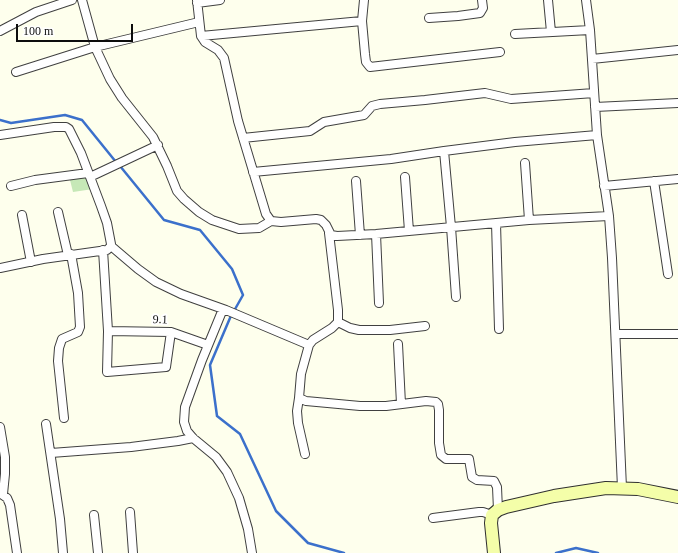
<!DOCTYPE html>
<style>
body{margin:0}
#map{position:relative;width:678px;height:553px;overflow:hidden;background:#feffed;font-family:Georgia,serif}
canvas{display:block}
.scale{position:absolute;left:16px;top:24px;width:117px;height:18px;box-sizing:border-box;border:2px solid #0d0d0d;border-top:0;padding-left:5px;font-size:12px;line-height:14px;white-space:nowrap;color:#0d0d0d;-webkit-text-stroke:3px #fff;paint-order:stroke}
</style>
<div id="map">
<canvas width="678" height="553"></canvas>
<div class="scale">100 m</div>
</div>
<script>
const context = document.querySelector('canvas').getContext('2d');
context.lineJoin = 'round';
function fill(path, color) {
  context.fillStyle = color;
  context.fill(path, 'evenodd');
}
function shape(rows) {
  const path = new Path2D();
  for (const r of rows) {
    path.moveTo(r[0], r[1]);
    for (let i = 2; i < r.length; i += 2) path.lineTo(r[i], r[i + 1]);
  }
  return path;
}
function strokePath(path, color, width, dash) {
  context.strokeStyle = color;
  context.lineWidth = width;
  context.lineCap = dash ? 'butt' : 'round';
  context.setLineDash(dash || []);
  context.stroke(path);
}
function drawText(font, color, halo, rows, align = 'center') {
  context.font = font + ' Georgia,serif';
  context.lineWidth = 4;
  context.setLineDash([]);
  context.textBaseline = 'middle';
  context.strokeStyle = halo;
  context.fillStyle = color;
  for (const [text, x, y, turn = 0] of rows) {
    context.save();
    context.translate(x, y);
    context.rotate((+turn || 0) * Math.PI / 180);
    context.textAlign = isNaN(turn) ? turn : align;
    if (halo) context.strokeText(text, 0, 0);
    context.fillText(text, 0, 0);
    context.restore();
  }
}
const green = shape([
 [83,173,93,189,73,192,69,176]
]);
const stream = shape([
 [0,120,11,123,65,115,82,120,116,162],
 [120,166,164,220,200,230,232,269,243,295,230,318,210,365,217,416,240,434,276,511,308,543,344,553],
 [556,553,576,548,598,553]
]);
const street = shape([
 [82,0,95,47,110,79,122,98,153,137,167,166,177,191,184,199,199,212,212,220,239,229,259,228,271,221],
 [197,0,201,36,205,42,218,50,224,58,238,121,266,214,271,221,281,222,316,219,321,220,326,225,331,235,337,236,376,234,529,220,609,216],
 [364,0,362,21,365,54,366,62,370,67,500,52],
 [548,0,551,32],
 [586,0,590,30,597,135,609,216,612,258,622,488],
 [197,3,220,0],
 [429,18,458,16,480,13,483,8,482,0],
 [0,31,36,12,72,0],
 [515,34,590,30],
 [201,36,362,21],
 [592,59,678,50],
 [16,72,95,47,199,22],
 [595,107,678,103],
 [0,135,54,127,66,127,69,129,81,153,101,206,107,223,111,244,111,246,107,250,43,259,0,268],
 [243,138,310,131,324,122,364,115,372,106,380,104,425,100,485,93,511,99,594,93],
 [444,151,451,227,456,297],
 [525,163,529,220],
 [253,172,391,159,444,151,515,142,597,135],
 [90,177,158,145],
 [405,177,409,231],
 [356,181,360,235],
 [654,181,668,274],
 [11,186,35,180,88,173],
 [604,186,678,179],
 [58,212,68,255],
 [22,215,31,262],
 [496,223,499,329],
 [329,233,338,310,338,322,332,328,313,340,309,345,301,374,299,398,306,401,360,406,386,406,426,401,436,402,438,404,439,410,439,443,441,455,446,459,469,459,472,477,477,480,494,481,497,487,498,510],
 [376,234,379,303],
 [111,246,138,269,156,282,181,294,226,310,309,345],
 [103,250,108,331,107,372,166,367,171,332],
 [223,309,202,360,185,407,184,422,187,431,193,438,216,457,227,472,239,498,248,529,252,553],
 [338,322,350,328,359,330,390,330,425,326],
 [108,331,171,332,208,345],
 [616,334,678,334],
 [398,344,401,404],
 [299,398,297,411,298,423,305,454],
 [64,418,58,361,59,348,62,339,78,332,80,327,78,293,71,254],
 [46,424,60,519,63,553],
 [0,427,5,457,5,474,3,494],
 [51,453,131,447,178,441,193,438],
 [0,493,7,498,10,505,17,553],
 [130,512,133,553],
 [94,515,98,553],
 [433,518,479,512,483,512,492,515]
]);
const secondary = shape([
 [494,553,491,523,492,515,498,510,506,507,554,496,606,488,638,489,678,497]
]);
const streetNames = [
 ["9.1",160,320,2]
];
fill(green, '#c6e8b7');
strokePath(stream, '#3b70cb', 2.5);
strokePath(street, '#404040', 10);
strokePath(secondary, '#2f2f2f', 14);
strokePath(street, '#fff', 8);
strokePath(secondary, '#f4fea9', 12);
drawText('12px', '#0d0d0d', '#fff', streetNames);
</script>
